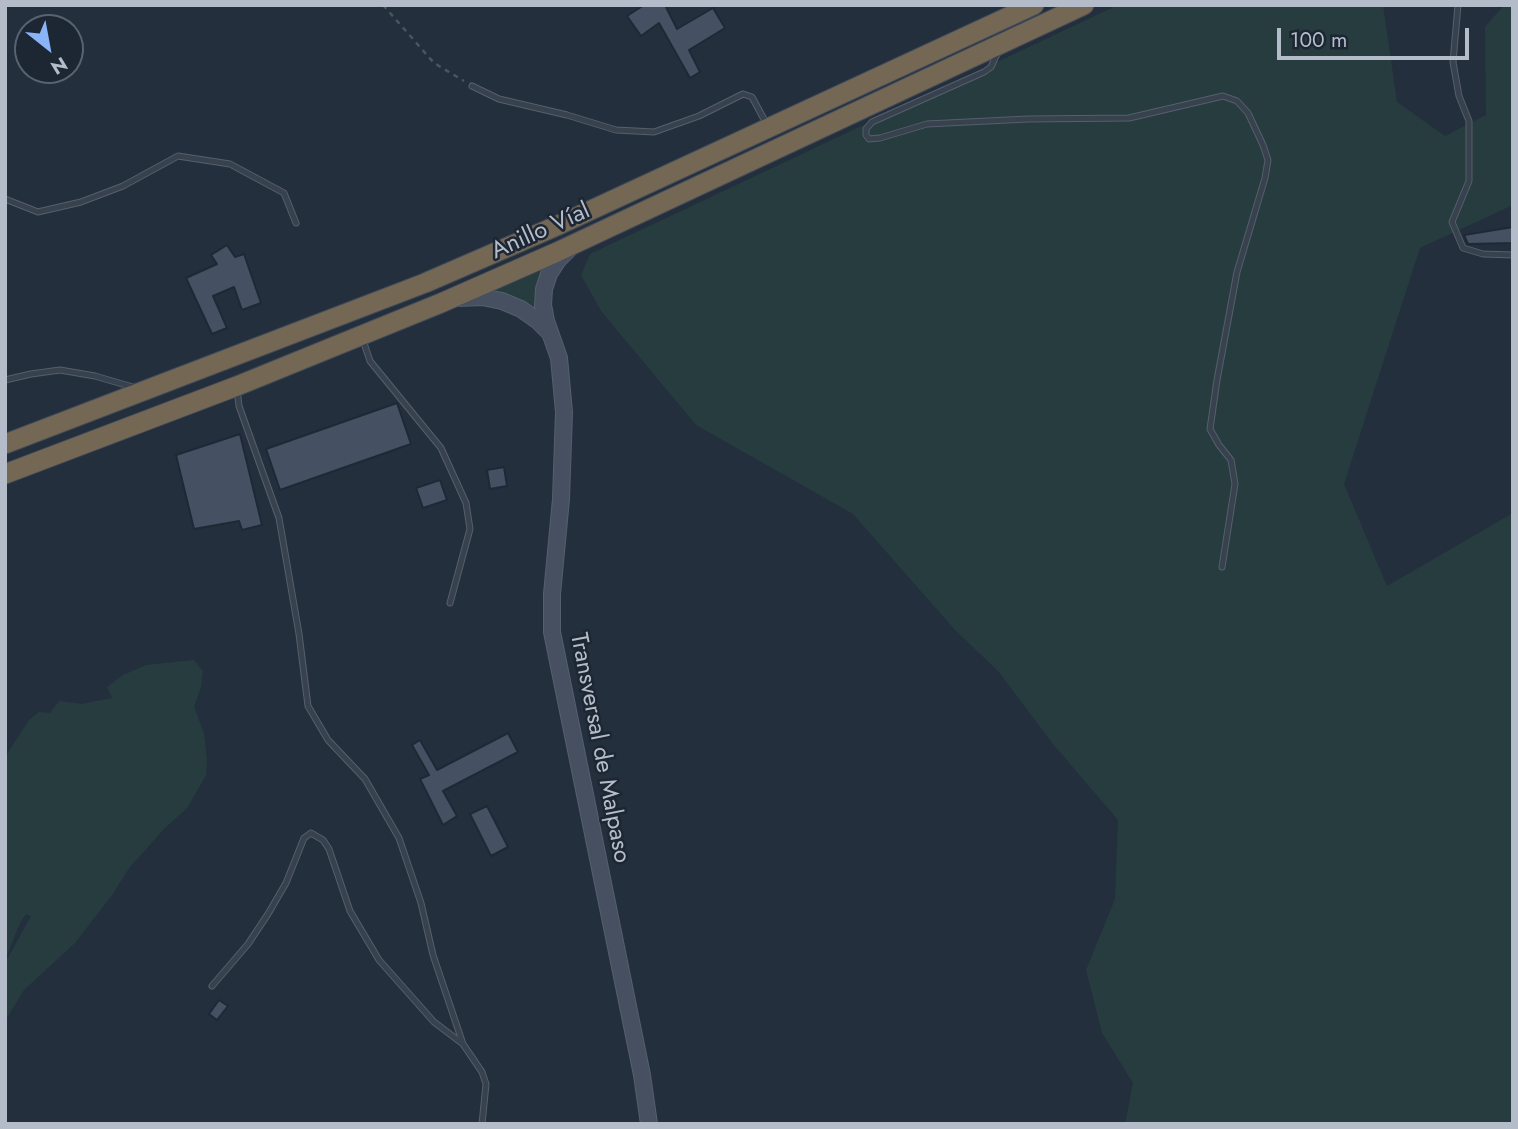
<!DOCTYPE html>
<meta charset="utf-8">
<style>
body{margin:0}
#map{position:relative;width:1518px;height:1129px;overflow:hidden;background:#242f3e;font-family:Jost,sans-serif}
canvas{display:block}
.frame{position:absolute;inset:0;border:7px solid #b4bcc9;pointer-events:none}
.north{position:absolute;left:14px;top:14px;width:70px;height:70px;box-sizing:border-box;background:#1d2633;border:2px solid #59626f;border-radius:50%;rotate:149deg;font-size:19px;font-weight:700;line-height:28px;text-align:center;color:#b4bcc9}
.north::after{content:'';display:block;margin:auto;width:24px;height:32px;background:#8ab4f8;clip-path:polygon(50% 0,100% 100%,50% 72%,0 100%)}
.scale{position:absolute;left:1277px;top:28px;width:192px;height:32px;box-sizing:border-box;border:4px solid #b4bcc9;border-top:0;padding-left:9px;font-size:21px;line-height:24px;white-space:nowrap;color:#b4bcc9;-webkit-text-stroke:5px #1d2633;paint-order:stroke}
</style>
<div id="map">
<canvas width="1518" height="1129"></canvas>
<div class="frame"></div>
<div class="north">N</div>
<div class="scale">100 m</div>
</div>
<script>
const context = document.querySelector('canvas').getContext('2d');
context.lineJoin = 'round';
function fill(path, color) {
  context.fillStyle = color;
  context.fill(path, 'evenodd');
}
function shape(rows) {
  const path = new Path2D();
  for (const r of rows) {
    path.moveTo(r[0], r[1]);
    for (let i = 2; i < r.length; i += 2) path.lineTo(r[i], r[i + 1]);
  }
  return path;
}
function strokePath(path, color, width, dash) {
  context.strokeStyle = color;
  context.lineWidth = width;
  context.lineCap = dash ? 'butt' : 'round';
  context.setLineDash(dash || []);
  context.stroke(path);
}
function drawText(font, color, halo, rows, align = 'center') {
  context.font = font + ' Jost,sans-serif';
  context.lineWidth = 5;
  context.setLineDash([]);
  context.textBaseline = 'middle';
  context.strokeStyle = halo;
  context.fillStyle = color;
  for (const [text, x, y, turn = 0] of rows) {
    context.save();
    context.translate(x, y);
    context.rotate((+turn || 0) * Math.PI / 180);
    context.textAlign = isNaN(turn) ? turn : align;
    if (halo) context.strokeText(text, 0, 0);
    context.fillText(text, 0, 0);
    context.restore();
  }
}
const green = shape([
 [1118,5,1383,5,1397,102,1445,136,1486,115,1485,27,1504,5,1513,5,1513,205,1420,248,1344,484,1387,586,1513,513,1513,1124,1125,1124,1133,1083,1102,1033,1086,970,1115,899,1118,820,1053,744,998,671,955,630,853,514,696,425,601,311,581,275,590,254],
 [550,263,537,312,521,299,499,293,474,294],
 [194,660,203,671,201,687,194,707,204,733,207,760,206,775,187,808,165,828,130,867,112,895,75,943,24,990,5,1021,5,963,31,916,26,914,20,923,5,960,5,757,29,720,39,712,50,713,59,701,82,704,112,698,107,687,123,675,146,665]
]);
const building = shape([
 [644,5,665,5,677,29,713,8,725,28,689,50,700,72,690,78,659,23,641,36,627,16,644,5],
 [1513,227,1513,243,1468,244,1464,235,1513,227],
 [227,245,235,257,244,254,261,303,242,310,234,287,213,296,227,328,212,334,186,278,217,264,211,255,227,245],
 [397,403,411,444,280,490,266,449,397,403],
 [240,434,262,525,242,530,239,521,194,529,176,455,240,434],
 [504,467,507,486,490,489,487,470,504,467],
 [440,480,447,500,423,508,416,488,440,480],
 [508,733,518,752,443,791,457,816,443,825,420,779,429,775,412,745,420,740,437,770,508,733],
 [487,806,508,847,491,856,470,814,487,806],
 [219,1000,228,1006,217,1020,209,1014,219,1000]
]);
const path = shape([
 [383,5,434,63,464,81]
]);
const lane = shape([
 [1458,5,1453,62,1459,96,1469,121,1469,181,1452,222,1463,248,1483,254,1513,255],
 [997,54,991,67,984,72,872,122,866,129,866,135,869,139,880,138,927,124,1028,119,1129,118,1223,96,1237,101,1248,113,1263,145,1268,160,1265,178,1237,272,1217,380,1210,429,1219,445,1231,460,1235,484,1222,567],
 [472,86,499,99,567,115,616,130,654,132,699,116,743,94,752,97,766,123],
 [5,199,38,212,81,202,123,186,178,156,230,164,284,193,296,223],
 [363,340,370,361,441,448,466,503,470,529,450,603],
 [5,380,31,374,60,370,95,376,136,388],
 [237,389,239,406,279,518,299,634,308,706,328,740,365,779,399,838,421,903,433,955,463,1044,482,1072,486,1084,482,1124],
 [212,986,248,944,268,914,286,883,304,838,311,833,323,840,329,849,350,911,379,960,434,1022,463,1044]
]);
const secondary = shape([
 [570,248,558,260,549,274,544,289,543,305,546,321,559,358,564,412,561,499,552,594,552,632,642,1075,649,1124],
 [458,298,482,297,502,301,521,309,538,321,548,331]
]);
const highway = shape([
 [5,444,425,283,561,224,1034,5],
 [5,474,237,386,441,303,557,252,1084,5]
]);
const streetNames = [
 ["Anillo Víal",541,232,-24],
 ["Transversal de Malpaso",599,748,79]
];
fill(green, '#263c3f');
fill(building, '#455162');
strokePath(building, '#1f2835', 2);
strokePath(lane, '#565f6c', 7);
strokePath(secondary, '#565f6c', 18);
strokePath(highway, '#434c59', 21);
strokePath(path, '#44595c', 2.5, [5, 5]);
strokePath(lane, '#38414e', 5);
strokePath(secondary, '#465061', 16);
strokePath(highway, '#746855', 19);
drawText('24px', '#b4bcc9', '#1d2633', streetNames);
</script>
